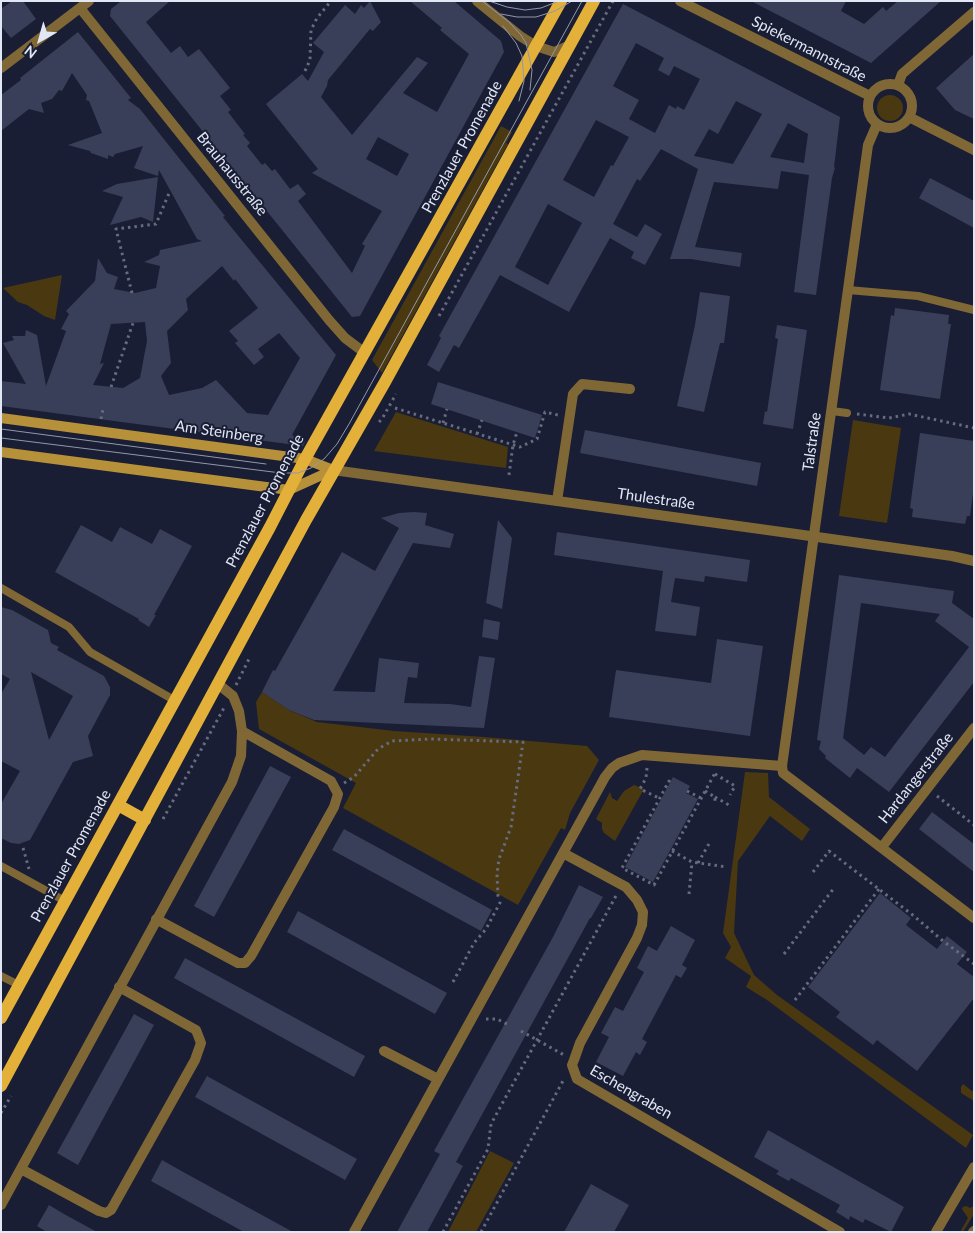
<!DOCTYPE html>
<meta charset="utf-8">
<style>
body{margin:0}
#map{position:relative;width:975px;height:1233px;overflow:hidden;background:#191e34;font-family:Lato,sans-serif}
canvas{display:block}
.frame{position:absolute;inset:0;border:2px solid #e2e7f6;pointer-events:none}
.north{position:absolute;left:15px;top:15px;width:50px;height:50px;-webkit-text-stroke:4px #191e34;paint-order:stroke;rotate:218deg;font-size:14px;font-weight:700;line-height:20px;text-align:center;color:#e2e7f6}
.north::after{content:'';display:block;margin:auto;width:18px;height:22px;background:#e2e7f6;clip-path:polygon(50% 0,100% 100%,50% 72%,0 100%)}
</style>
<div id="map">
<canvas width="975" height="1233"></canvas>
<div class="frame"></div>
<div class="north">N</div>
</div>
<script>
const context = document.querySelector('canvas').getContext('2d');
context.lineJoin = 'round';
function fill(path, color) {
  context.fillStyle = color;
  context.fill(path, 'evenodd');
}
function shape(rows) {
  const path = new Path2D();
  for (const r of rows) {
    if (r.length === 3) {
      path.moveTo(r[0] + r[2], r[1]);
      path.arc(r[0], r[1], r[2], 0, 2 * Math.PI);
      continue;
    }
    path.moveTo(r[0], r[1]);
    for (let i = 2; i < r.length; i += 2) path.lineTo(r[i], r[i + 1]);
  }
  return path;
}
function strokePath(path, color, width, dash) {
  context.strokeStyle = color;
  context.lineWidth = width;
  context.lineCap = dash ? 'butt' : 'round';
  context.setLineDash(dash || []);
  context.stroke(path);
}
function drawText(font, color, halo, rows, align = 'center') {
  context.font = font + ' Lato,sans-serif';
  context.lineWidth = 4;
  context.setLineDash([]);
  context.textBaseline = 'middle';
  context.strokeStyle = halo;
  context.fillStyle = color;
  for (const [text, x, y, turn = 0] of rows) {
    context.save();
    context.translate(x, y);
    context.rotate((+turn || 0) * Math.PI / 180);
    context.textAlign = isNaN(turn) ? turn : align;
    if (halo) context.strokeText(text, 0, 0);
    context.fillText(text, 0, 0);
    context.restore();
  }
}
const green = shape([
 [890,108,13],
 [501,126,512,132,506,143,508,144,382,373,372,360],
 [62,275,55,320,44,316,27,305,18,302,3,288],
 [396,412,508,447,506,468,374,451],
 [853,420,901,428,887,523,839,516],
 [262,692,289,710,317,722,394,731,484,737,587,746,599,760,570,813,565,830,561,828,518,905,343,808,356,783,259,729,256,702],
 [745,772,768,773,769,797,810,829,802,841,770,816,738,861,734,933,754,975,777,995,973,1135,966,1148,767,1000,746,987,751,976,725,958,731,947,723,933],
 [634,785,644,789,615,841,604,833,602,829,602,823,596,819,610,792,612,798,617,801,624,791],
 [963,1084,972,1091,974,1090,974,1101,961,1093,961,1087],
 [490,1151,514,1163,476,1232,448,1232],
 [966,1206,970,1208,974,1206,974,1214,963,1232,960,1232,968,1218,962,1209,963,1207]
]);
const building = shape([
 [12,1,23,1,36,19,11,38,1,26,1,9],
 [121,1,170,1,146,22,171,53,180,46,188,57,199,49,230,88,220,96,231,110,228,112,245,134,243,135,250,143,247,146,262,165,265,163,272,171,275,169,290,189,298,184,306,194,298,201,352,273,365,246,362,244,382,211,312,173,318,169,266,104,302,74,308,81,324,52,313,43,345,5,355,14,361,5,364,8,370,1,381,22,373,31,370,29,328,80,327,86,321,97,352,135,417,57,428,63,403,93,437,112,469,54,440,30,442,28,410,1,454,1,501,41,504,52,360,316,352,317,110,16,111,9],
 [378,137,409,154,397,176,366,159],
 [751,1,846,1,841,11,864,24,883,7,886,11,898,1,941,1,871,63],
 [623,4,840,117,834,167,835,168,832,178,816,295,794,292,809,175,781,171,778,189,714,182,695,247,742,253,740,267,691,259,670,259,698,169,661,149,640,181,637,179,613,224,637,237,645,224,662,234,645,265,631,258,634,252,610,238,569,312,500,275,459,348,454,345,439,372,427,365,441,338,439,336],
 [636,43,664,58,658,70,669,76,674,66,700,79,684,110,677,106,676,109,669,105,655,133,629,119,639,100,613,86],
 [736,101,762,114,733,164,694,156,709,129,718,134],
 [596,120,629,137,613,166,611,165,594,197,563,180],
 [788,123,808,134,804,163,770,157],
 [548,204,582,223,548,285,515,267],
 [78,32,131,98,128,100,140,109,225,216,223,217,236,233,336,355,292,435,305,442,303,446,1,406,1,381,26,384,3,343,14,340,12,336,25,336,26,330,37,335,46,386,66,331,61,329,69,314,66,311,95,281,98,258,107,273,118,277,114,289,135,293,156,288,160,266,144,262,159,255,160,250,202,241,197,239,159,170,158,176,134,168,143,146,115,154,113,157,108,155,108,159,91,153,90,151,68,145,102,133,89,101,86,100,87,95,72,73,62,91,59,90,52,99,41,103,44,113,29,109,1,131,1,95,21,80,20,78],
 [222,266,234,281,235,279,258,308,229,331,238,341,235,343,254,365,264,357,258,349,279,333,300,358,268,415,247,413,216,380,202,388,169,395,161,376,171,363,167,331,188,310,186,299],
 [145,322,147,341,140,378,123,388,93,385,104,363,100,364,111,324],
 [974,54,974,119,955,110,936,88],
 [158,177,153,222,141,217,110,225,123,197,102,191,117,184],
 [930,178,974,201,974,228,919,198],
 [700,292,730,296,724,343,720,343,704,412,677,406,695,325],
 [895,308,949,315,948,324,951,324,940,399,880,390,891,315,894,316],
 [777,325,807,330,793,429,763,424,765,411,767,412,778,339,775,338],
 [438,382,542,415,535,438,431,404],
 [585,430,761,463,757,486,580,453],
 [920,433,974,441,974,486,970,516,967,516,965,524,912,517,913,509,910,508],
 [414,512,427,513,425,525,454,534,450,548,413,543,333,691,375,692,379,658,419,663,417,678,408,677,404,703,450,704,471,707,479,656,495,658,484,728,314,720,289,710,262,692,273,670,275,671,342,552,375,571,399,528,381,518,399,513],
 [498,520,512,538,502,609,486,603],
 [81,525,112,542,120,527,152,544,160,529,192,546,154,615,156,615,149,627,138,620,139,619,55,572],
 [557,532,750,560,747,582,705,576,704,582,675,578,671,602,700,607,696,636,655,631,663,571,554,555],
 [839,575,954,591,952,603,974,619,974,682,889,792,857,768,850,778,825,758,826,756,819,749,821,741,817,740],
 [861,603,940,614,935,621,969,647,885,757,871,747,864,755,843,738],
 [1,607,12,610,48,630,51,643,59,647,57,650,104,676,110,687,110,695,88,736,93,756,73,762,30,840,19,844,11,843,1,838,1,804,20,771,1,761,1,694,10,679,1,674],
 [31,672,73,696,49,740],
 [484,619,500,622,498,640,482,637],
 [717,639,763,646,750,736,609,717,616,670,711,683],
 [270,766,291,777,214,917,194,906],
 [673,777,690,786,686,793,698,799,653,882,625,867],
 [932,812,974,844,974,872,919,829],
 [344,829,492,910,481,931,332,850],
 [579,885,603,897,591,918,590,918,456,1162,463,1166,427,1232,397,1232,440,1154,434,1151,553,937],
 [880,893,911,918,906,925,937,949,947,936,967,952,957,964,974,977,974,998,917,1071,877,1040,873,1045,836,1017,840,1012,808,987],
 [298,911,447,993,435,1014,287,932],
 [671,926,695,940,682,965,687,968,681,978,676,975,642,1039,647,1042,640,1055,636,1052,623,1076,596,1062,609,1037,601,1033,615,1007,623,1011,644,972,637,968,648,946,657,951],
 [185,958,365,1056,354,1077,174,978],
 [134,1014,154,1025,78,1165,57,1153],
 [207,1076,357,1159,345,1180,195,1097],
 [768,1130,904,1207,891,1232,865,1219,863,1223,850,1216,849,1220,836,1212,840,1205,791,1178,789,1181,776,1174,779,1171,754,1157],
 [162,1160,185,1173,293,1232,244,1232,151,1181],
 [591,1184,629,1205,614,1232,564,1232],
 [49,1205,64,1214,97,1232,47,1232,37,1226]
]);
const path = shape([
 [305,71,310,60,311,30,317,18,331,1],
 [132,293,116,229,156,224,170,191],
 [439,316,613,1],
 [111,387,133,323],
 [395,408,520,447,537,439,545,412,558,415],
 [857,414,889,418,909,414,974,428],
 [101,419,103,409],
 [379,422,382,419,396,394],
 [443,423,447,409],
 [477,434,482,420],
 [509,475,513,445,517,432],
 [236,685,249,659],
 [647,768,646,778,640,789,659,798],
 [715,774,735,786,730,795],
 [670,782,669,781,622,868,654,885,715,773],
 [344,783,354,777,378,749,392,741,431,739,523,742,511,827,499,859,497,874,498,897],
 [687,791,701,798],
 [705,791,715,797,715,801],
 [937,796,974,825],
 [715,797,729,805],
 [163,819,225,706],
 [23,848,29,869],
 [672,851,692,862,727,867],
 [698,863,710,842],
 [813,872,829,851,914,916,943,941,974,964],
 [689,894,692,862],
 [784,954,834,888],
 [453,982,474,943,486,929,502,899],
 [795,1000,879,889],
 [486,1019,497,1019,509,1025],
 [521,1031,564,1055],
 [1,1113,11,1096],
 [443,1232,488,1149,491,1124,617,894],
 [481,1232,564,1079]
]);
const service = shape([
 [848,290,918,296,974,310],
 [832,411,847,413],
 [1,588,69,627,90,652,174,700],
 [1,866,65,901],
 [1,976,19,985]
]);
const minor = shape([
 [680,1,870,96],
 [80,8,329,320,345,338,365,353],
 [1,68,89,1],
 [890,106,22],
 [898,85,902,74,974,12],
 [909,117,974,150],
 [877,124,868,145,782,766,783,773,974,918],
 [557,501,573,394,582,384,630,389],
 [882,847,974,728],
 [563,853,626,887,637,900,643,912,642,925,637,938,580,1043,574,1060,572,1065,577,1079,840,1232],
 [156,919,238,963,245,963,251,956,334,807,338,794,331,781,242,731],
 [384,1051,438,1079],
 [21,1169,99,1211,106,1213,111,1210,195,1060,201,1043,196,1030,119,987],
 [1,1205,232,782,241,756,242,731,239,711,233,696,218,684],
 [354,1232,605,777,612,768,619,763,642,755,782,766]
]);
const tertiary = shape([
 [477,1,520,36,536,46,554,52,570,45],
 [333,470,796,534,952,556,974,561],
 [936,1232,974,1167],
 [973,1232,974,1231]
]);
const secondary = shape([
 [1,418,305,459,333,470],
 [1,452,289,490,333,470]
]);
const primary = shape([
 [118,805,145,820],
 [1,1018,270,527,305,459,561,1],
 [1,1086,306,520,385,382,594,1]
]);
const tram = shape([
 [482,1,509,22,521,35,526,43,532,70,530,90],
 [489,1,507,7,525,10,541,8,559,1],
 [501,14,517,17,536,17,555,11,572,1],
 [503,26,516,43,522,56,524,81,519,101],
 [1,429,266,464],
 [1,438,281,473,298,473,311,468,324,459,337,444,349,424,582,1]
]);
const streetNames = [
 ["Spiekermannstraße",809,49,27],
 ["Prenzlauer Promenade",462,147,-61],
 ["Brauhausstraße",232,174,51],
 ["Am Steinberg",219,432,8],
 ["Talstraße",812,442,-82],
 ["Thulestraße",656,499,8],
 ["Prenzlauer Promenade",265,501,-62],
 ["Hardangerstraße",916,778,-52],
 ["Prenzlauer Promenade",71,856,-61],
 ["Eschengraben",631,1092,30]
];
fill(green, '#4a3811');
fill(building, '#393f58');
strokePath(path, '#666b7e', 3, [2.5, 4]);
strokePath(service, '#806836', 8);
strokePath(minor, '#806836', 10);
strokePath(tertiary, '#806836', 10);
strokePath(secondary, '#b7913a', 10);
strokePath(primary, '#e3b13a', 12);
strokePath(tram, '#9297a9', 1);
drawText('15px', '#e2e7f6', '#191e34', streetNames);
</script>
